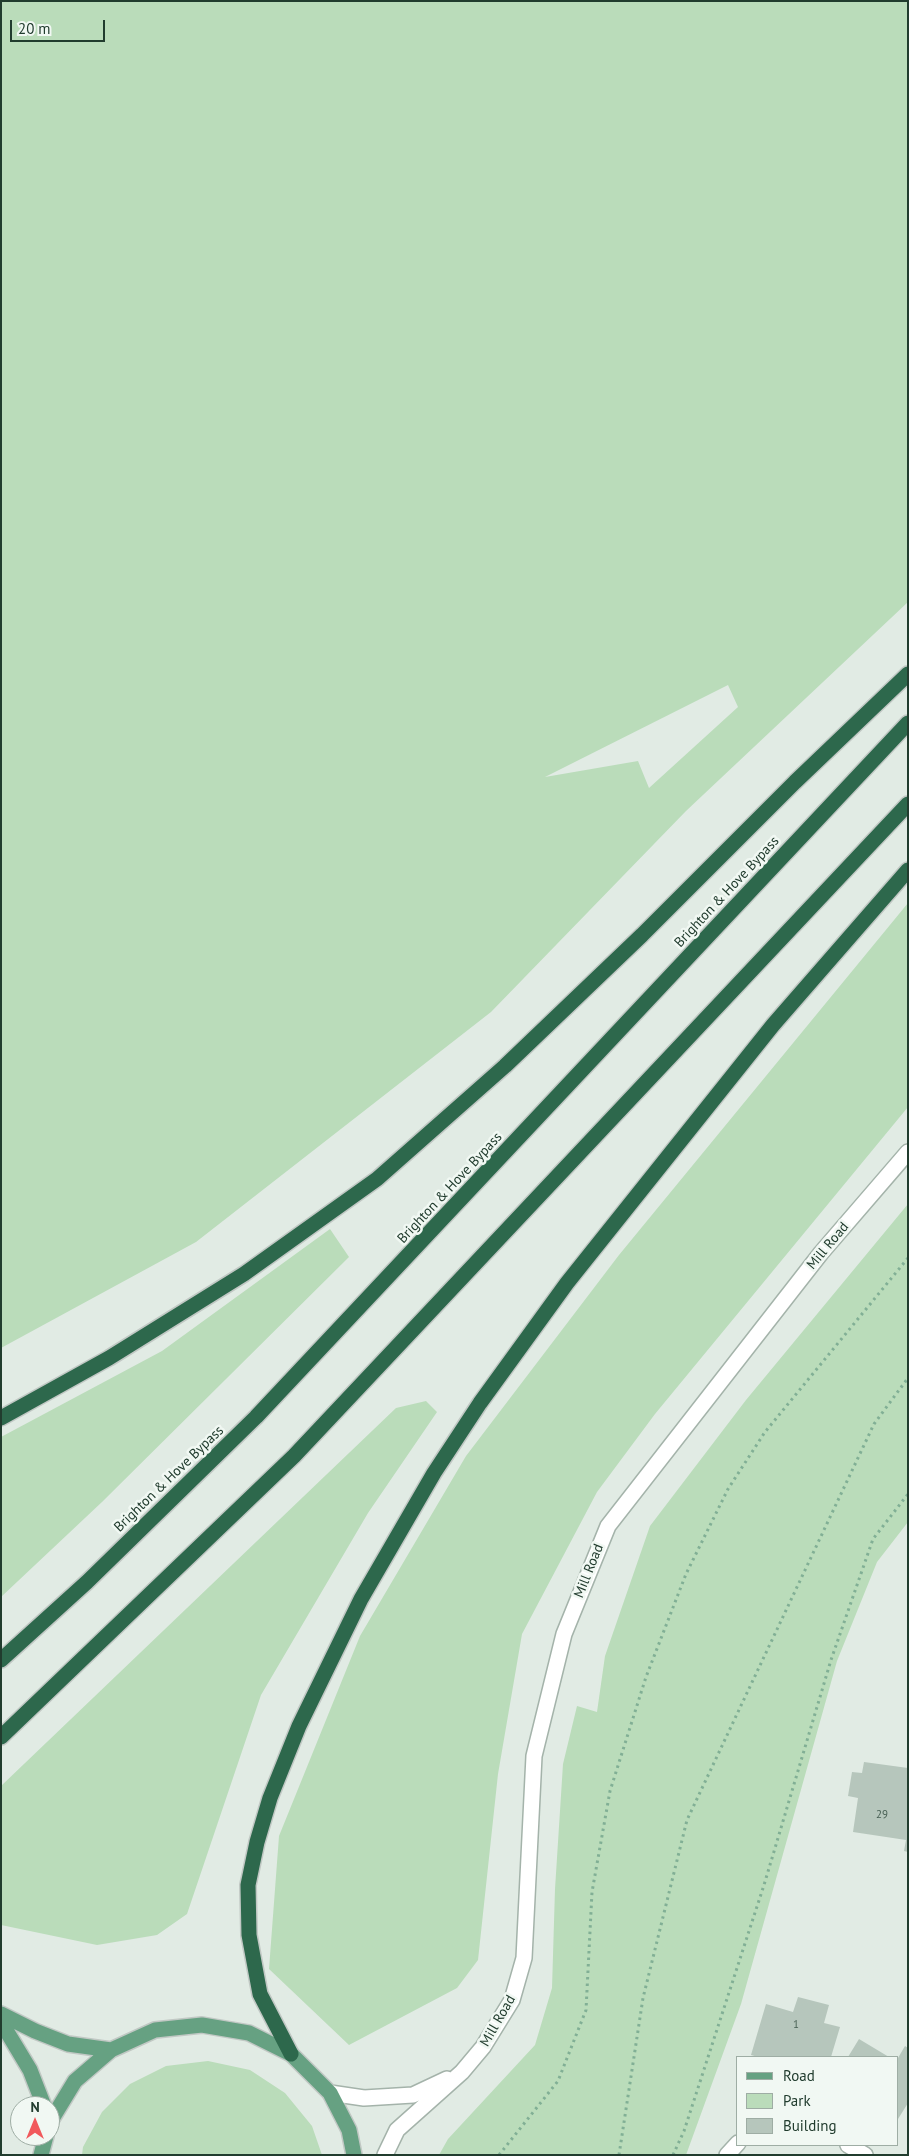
<!DOCTYPE html>
<style>
body{margin:0}
#map{position:relative;width:909px;height:2156px;overflow:hidden;background:#e1ebe4;font-family:"PT Sans",sans-serif}
canvas{display:block}
.frame{position:absolute;inset:0;border:2px solid #213c2e;pointer-events:none}
.legend{position:absolute;left:736px;top:2056px;width:162px;height:90px;box-sizing:border-box;background:#f1f8f3;border:1px solid #9eada4;margin:0;padding:6px 9px;list-style:none;font-size:15px;color:#213c2e}
.legend li{display:flex;align-items:center;gap:10px;height:25px}
.legend b{width:25px;border:1px solid #9eada4}
.north{position:absolute;left:10px;top:2096px;width:50px;height:50px;box-sizing:border-box;background:#f1f8f3;border:1px solid #9eada4;border-radius:50%;rotate:0deg;font-size:14px;font-weight:700;line-height:20px;text-align:center;color:#213c2e}
.north::after{content:'';display:block;margin:auto;width:18px;height:22px;background:#f1595c;clip-path:polygon(50% 0,100% 100%,50% 72%,0 100%)}
.scale{position:absolute;left:10px;top:20px;width:95px;height:22px;box-sizing:border-box;border:2px solid #213c2e;border-top:0;padding-left:6px;font-size:15px;line-height:18px;white-space:nowrap;color:#213c2e;-webkit-text-stroke:4px #f1f8f3;paint-order:stroke}
</style>
<div id="map">
<canvas width="909" height="2156"></canvas>
<div class="frame"></div>
<ul class="legend">
<li><b style="height:6px;background:#66a182"></b>Road</li>
<li><b style="height:14px;background:#badcba"></b>Park</li>
<li><b style="height:14px;background:#b6c6bc"></b>Building</li>
</ul>
<div class="north">N</div>
<div class="scale">20 m</div>
</div>
<script>
const context = document.querySelector('canvas').getContext('2d');
context.lineJoin = 'round';
function fill(path, color) {
  context.fillStyle = color;
  context.fill(path, 'evenodd');
}
function shape(rows) {
  const path = new Path2D();
  for (const r of rows) {
    path.moveTo(r[0], r[1]);
    for (let i = 2; i < r.length; i += 2) path.lineTo(r[i], r[i + 1]);
  }
  return path;
}
function strokePath(path, color, width, dash) {
  context.strokeStyle = color;
  context.lineWidth = width;
  context.lineCap = dash ? 'butt' : 'round';
  context.setLineDash(dash || []);
  context.stroke(path);
}
function drawText(font, color, halo, rows, align = 'center') {
  context.font = font + ' "PT Sans",sans-serif';
  context.lineWidth = 5;
  context.setLineDash([]);
  context.textBaseline = 'middle';
  context.strokeStyle = halo;
  context.fillStyle = color;
  for (const [text, x, y, turn = 0] of rows) {
    context.save();
    context.translate(x, y);
    context.rotate((+turn || 0) * Math.PI / 180);
    context.textAlign = isNaN(turn) ? turn : align;
    if (halo) context.strokeText(text, 0, 0);
    context.fillText(text, 0, 0);
    context.restore();
  }
}
const green = shape([
 [1,1,908,1,908,602,686,811,491,1012,196,1242,1,1348],
 [728,685,738,707,649,788,638,761,545,777],
 [908,903,908,1107,655,1414,597,1492,522,1634,498,1774,478,1960,457,1988,349,2045,269,1969,279,1836,360,1636,466,1456,619,1255],
 [908,1204,908,1522,877,1562,837,1661,741,2004,686,2155,439,2155,448,2139,535,2045,552,1988,555,1889,563,1764,577,1706,597,1712,605,1656,650,1526,746,1400],
 [330,1229,349,1257,102,1502,1,1597,1,1437,162,1351],
 [426,1401,437,1412,368,1513,261,1695,187,1914,157,1935,97,1945,1,1925,1,1786,396,1408],
 [208,2061,250,2070,285,2093,312,2126,322,2155,82,2155,83,2147,102,2112,130,2084,166,2066]
]);
const building = shape([
 [864,1762,908,1768,908,1852,904,1851,906,1840,853,1832,858,1798,848,1796,852,1772,862,1773],
 [798,1997,829,2005,824,2023,840,2027,831,2057,758,2057,751,2055,766,2004,793,2012],
 [859,2039,889,2057,848,2057],
 [905,2046,908,2048,908,2103,898,2119,898,2058]
]);
const path = shape([
 [499,2155,558,2081,586,2010,592,1892,610,1791,646,1677,686,1574,728,1489,765,1432,908,1258],
 [619,2155,643,1998,687,1820,874,1424,908,1378],
 [673,2155,684,2131,764,1885,831,1660,873,1539,908,1494]
]);
const minor = shape([
 [330,2093,364,2098,413,2095,447,2079],
 [848,2145,865,2155],
 [385,2155,397,2130,462,2072,483,2047,512,2000,524,1958,534,1756,564,1634,608,1526,821,1253,908,1152],
 [727,2155,738,2143]
]);
const major = shape([
 [1,2014,35,2031,68,2044,111,2050],
 [1,2022,30,2070,44,2106],
 [50,2122,75,2081,111,2050,155,2030,202,2025,249,2033,291,2054,330,2093,349,2130,354,2155],
 [41,2155,46,2136]
]);
const highway = shape([
 [1,1418,109,1358,244,1274,377,1179,505,1066,642,935,795,782,908,674],
 [1,1660,87,1582,256,1417,908,723],
 [1,1737,294,1456,908,804],
 [291,2054,260,1994,249,1935,248,1885,257,1842,270,1798,299,1726,361,1599,434,1473,480,1403,567,1283,773,1025,908,870]
]);
const numberNames = [
 ["29",882,1815],
 ["1",796,2025]
];
const streetNames = [
 ["Brighton & Hove Bypass",727,892,-47],
 ["Brighton & Hove Bypass",450,1188,-47],
 ["Mill Road",828,1246,-50],
 ["Brighton & Hove Bypass",169,1479,-44],
 ["Mill Road",589,1571,-68],
 ["Mill Road",498,2021,-60]
];
fill(green, '#badcba');
fill(building, '#b6c6bc');
strokePath(minor, '#a4b3aa', 18);
strokePath(major, '#c1c8c4', 18);
strokePath(highway, '#c1c8c4', 18);
strokePath(path, '#81af95', 3, [2.5, 4]);
strokePath(minor, '#fff', 15);
strokePath(major, '#66a182', 15);
strokePath(highway, '#2d684c', 15);
drawText('11px', '#465e52', null, numberNames);
drawText('14px', '#213c2e', '#f1f8f3', streetNames);
</script>
